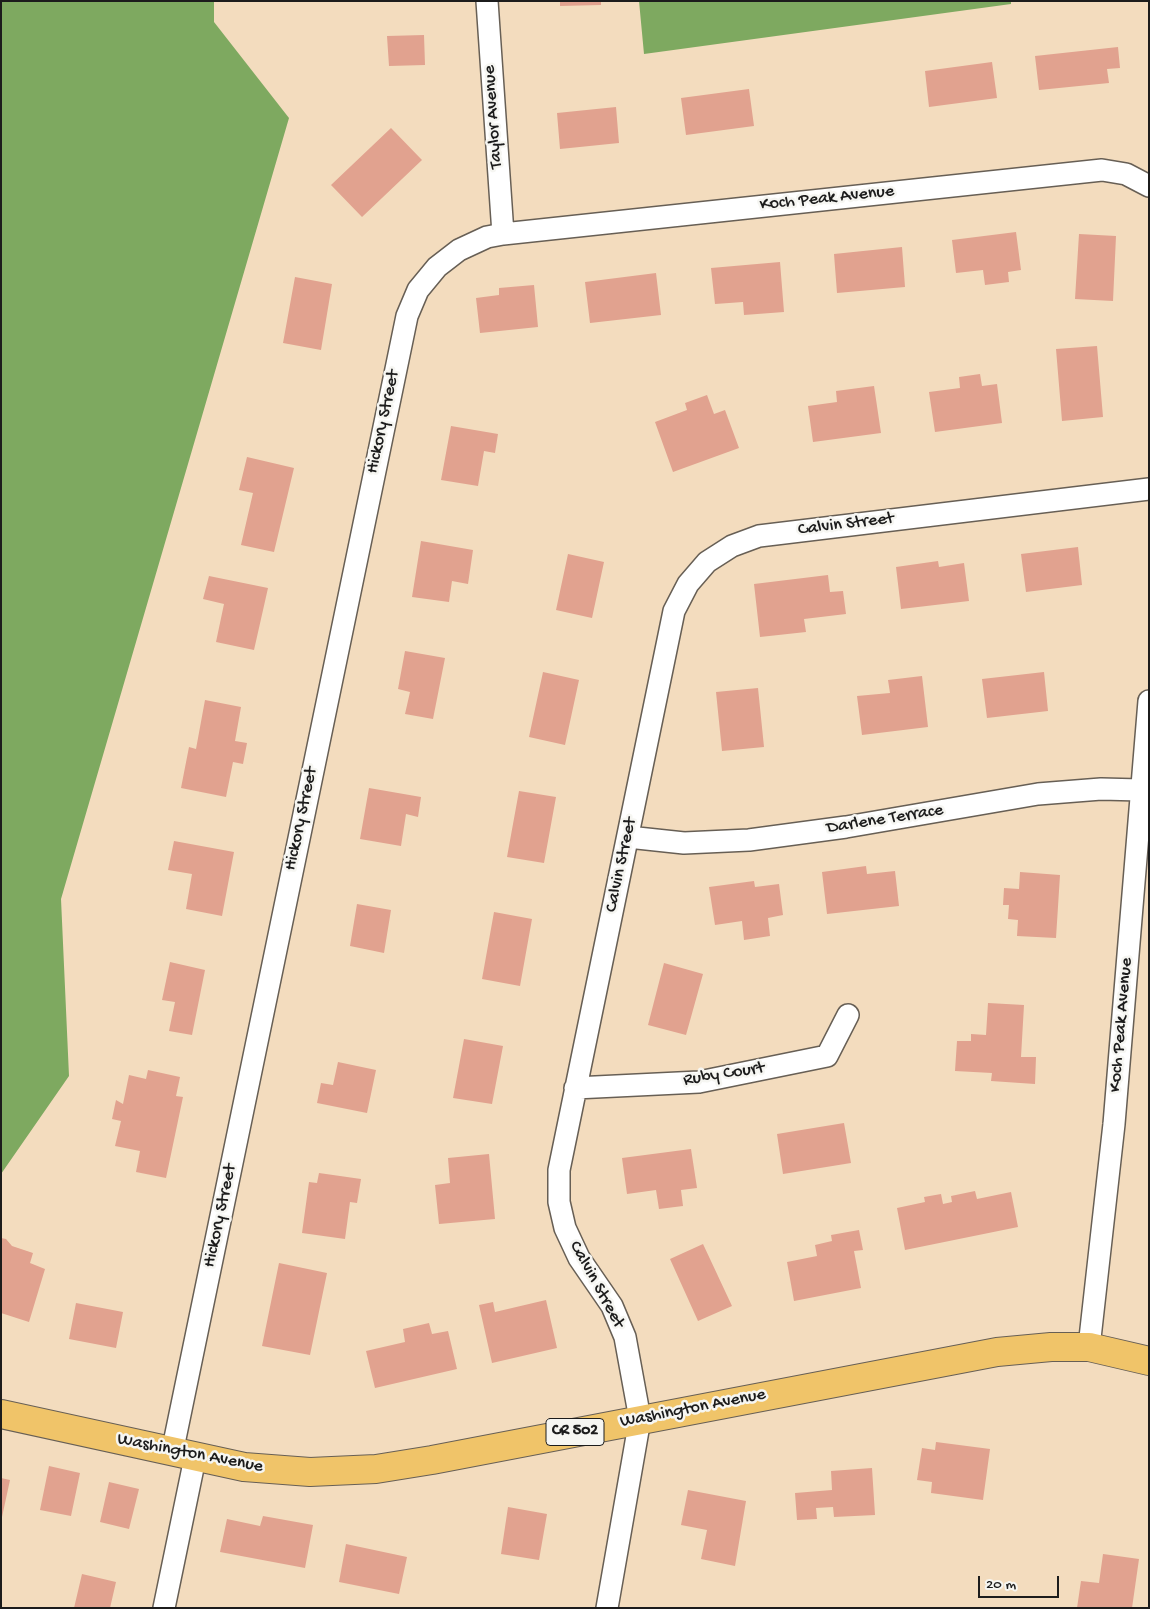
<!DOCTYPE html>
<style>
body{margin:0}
#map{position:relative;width:1150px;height:1609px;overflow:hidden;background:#f3dcbe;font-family:"Gochi Hand",sans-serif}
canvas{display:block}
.frame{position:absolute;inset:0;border:2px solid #1c1c1c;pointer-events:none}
.scale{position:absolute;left:978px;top:1576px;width:81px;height:22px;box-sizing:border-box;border:2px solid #1c1c1c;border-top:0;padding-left:6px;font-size:15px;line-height:18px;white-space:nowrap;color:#1c1c1c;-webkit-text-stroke:4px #f6f6f2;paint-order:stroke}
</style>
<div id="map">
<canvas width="1150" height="1609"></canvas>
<div class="frame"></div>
<div class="scale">20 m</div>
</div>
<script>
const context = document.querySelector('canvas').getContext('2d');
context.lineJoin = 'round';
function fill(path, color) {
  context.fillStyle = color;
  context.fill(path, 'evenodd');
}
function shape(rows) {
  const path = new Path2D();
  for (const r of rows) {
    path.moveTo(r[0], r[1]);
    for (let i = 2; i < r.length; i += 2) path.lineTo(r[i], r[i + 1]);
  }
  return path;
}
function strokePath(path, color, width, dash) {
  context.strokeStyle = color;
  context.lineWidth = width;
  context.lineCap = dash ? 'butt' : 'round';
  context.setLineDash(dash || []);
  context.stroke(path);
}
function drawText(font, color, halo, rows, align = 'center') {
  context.font = font + ' "Gochi Hand",sans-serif';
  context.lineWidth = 5;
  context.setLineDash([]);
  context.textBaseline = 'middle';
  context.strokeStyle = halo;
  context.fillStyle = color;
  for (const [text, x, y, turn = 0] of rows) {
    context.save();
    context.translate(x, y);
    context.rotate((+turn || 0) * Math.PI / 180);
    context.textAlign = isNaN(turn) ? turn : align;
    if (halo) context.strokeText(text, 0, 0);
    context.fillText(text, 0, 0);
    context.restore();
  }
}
const forest = shape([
 [1,1,214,1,214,22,289,118,61,899,69,1076,1,1174],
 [639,1,1011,1,1011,4,644,54]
]);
const building = shape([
 [560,1,601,1,601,5,560,6],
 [424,35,425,65,389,66,387,36],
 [1118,47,1120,68,1107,69,1109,83,1039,90,1035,56],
 [992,62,997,98,929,107,925,71],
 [749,89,754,126,686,135,681,98],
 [616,107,619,143,560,149,557,113],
 [391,128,422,160,362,217,331,185],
 [1016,232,1021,270,1008,272,1009,282,985,285,983,270,956,273,952,240],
 [1079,234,1116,236,1113,301,1075,299],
 [902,247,905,287,837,293,834,254],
 [780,262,784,312,744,315,743,302,715,304,711,268],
 [656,273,661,315,590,323,585,282],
 [295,277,332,284,321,350,283,343],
 [534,285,538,327,480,333,476,298,499,295,499,288],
 [1097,346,1103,417,1062,421,1056,349],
 [980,374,982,386,997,384,1002,423,935,432,929,392,960,388,959,377],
 [874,386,881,433,813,442,808,406,837,402,836,391],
 [707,395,714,414,725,410,739,448,673,472,655,422,687,410,685,403],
 [451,426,498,434,495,453,484,451,478,486,441,480],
 [247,457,294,468,274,552,241,545,253,493,239,490],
 [421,541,473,550,468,584,452,581,449,602,412,597],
 [1078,547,1082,585,1026,592,1021,554],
 [568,554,604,562,592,618,556,610],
 [938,561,939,567,964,563,969,601,901,609,896,567],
 [828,575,830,592,843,591,846,614,804,619,806,632,760,637,754,584],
 [209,576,268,588,254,650,216,642,224,604,203,599],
 [405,651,445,658,433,719,405,714,410,692,398,689],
 [543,672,579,680,565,745,529,737],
 [1044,672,1048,711,987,718,982,679],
 [922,676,928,727,862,735,857,696,890,693,888,680],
 [758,688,764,747,722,751,716,692],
 [205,700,241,707,235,741,247,743,243,764,233,762,226,797,181,788,189,747,196,749],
 [369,788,421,797,418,817,406,814,401,846,360,839],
 [519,791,556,797,544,863,507,857],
 [174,841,234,852,222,916,186,909,192,874,168,870],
 [866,866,867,874,895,871,899,906,827,914,822,872],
 [1020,872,1060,875,1056,938,1017,936,1018,920,1008,919,1009,905,1003,905,1004,888,1019,889],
 [754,881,755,887,779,884,783,915,768,918,770,936,744,940,742,921,715,925,709,887],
 [357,904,391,910,384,953,350,946],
 [494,912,532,919,520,986,482,979],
 [170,962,205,970,192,1035,169,1031,175,1002,162,1000],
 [664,963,703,974,686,1035,648,1025],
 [988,1003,1024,1005,1021,1057,1036,1057,1035,1084,991,1081,992,1073,955,1071,957,1041,971,1041,971,1034,986,1035],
 [464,1039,503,1046,492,1104,453,1098],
 [338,1062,376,1070,367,1113,317,1103,321,1083,333,1085],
 [148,1070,180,1077,176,1096,183,1097,166,1178,136,1172,140,1151,115,1146,121,1121,112,1119,116,1100,123,1104,129,1075,146,1079],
 [844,1123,851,1163,783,1174,777,1134],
 [691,1149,697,1188,681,1190,683,1206,659,1209,656,1190,627,1194,622,1158],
 [489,1154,495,1219,439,1224,435,1185,450,1183,448,1158],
 [319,1173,361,1179,357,1203,350,1202,345,1239,302,1233,309,1182,317,1183],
 [975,1191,977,1199,1011,1192,1018,1227,905,1250,897,1208,925,1202,924,1197,941,1194,943,1204,952,1202,951,1196],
 [859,1230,863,1250,854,1251,861,1288,794,1301,787,1262,817,1256,815,1245,832,1241,831,1235],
 [1,1238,6,1239,12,1246,33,1253,30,1263,45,1269,29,1322,1,1313],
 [703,1244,732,1306,698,1321,670,1259],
 [279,1263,327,1273,310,1355,262,1346],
 [546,1300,557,1348,492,1363,479,1305,493,1302,495,1312],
 [76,1303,123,1312,116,1348,69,1339],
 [429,1323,432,1334,448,1331,457,1369,375,1388,366,1351,405,1342,403,1329],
 [936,1442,990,1449,983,1500,931,1493,932,1482,917,1480,922,1448,935,1450],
 [49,1466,80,1473,71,1516,40,1510],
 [872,1468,875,1515,834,1517,833,1507,816,1508,817,1519,797,1520,795,1493,832,1490,831,1471],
 [1,1478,10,1480,2,1517,1,1517],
 [109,1482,139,1489,129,1529,100,1522],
 [688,1490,746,1501,735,1566,701,1559,707,1530,681,1525],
 [508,1507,547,1514,539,1560,501,1554],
 [263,1516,313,1525,305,1568,220,1552,227,1519,260,1526],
 [346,1544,407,1557,399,1594,339,1582],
 [1103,1554,1139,1559,1132,1608,1077,1608,1081,1581,1099,1583],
 [82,1574,116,1582,110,1608,74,1608]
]);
const street = shape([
 [487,1,503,234],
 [628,837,684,843,749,840,846,827,1038,794,1101,789,1141,790],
 [575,1088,699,1082,827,1056,848,1015],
 [1089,1347,1114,1124,1149,701],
 [172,1453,407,316,418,290,437,267,459,250,487,237,503,234,1102,170,1126,174,1149,186],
 [164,1608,195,1458],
 [607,1608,640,1419,625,1337,612,1306,579,1258,565,1228,559,1202,559,1170,674,611,688,584,707,562,732,546,759,536,1149,489]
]);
const primary = shape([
 [1,1414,244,1467,310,1472,376,1469,432,1460,997,1352,1051,1347,1089,1347,1149,1361]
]);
const shields = [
 [575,1432,58]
];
const shieldNames = [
 ["CR 502",575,1432]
];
const streetNames = [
 ["Taylor Avenue",494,117,-94],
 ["Koch Peak Avenue",827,199,-6],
 ["Hickory Street",384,422,-78],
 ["Calvin Street",846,525,-7],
 ["Hickory Street",302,819,-78],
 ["Darlene Terrace",885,820,-9],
 ["Calvin Street",622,865,-78],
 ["Koch Peak Avenue",1122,1025,-85],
 ["Ruby Court",724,1075,-9],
 ["Hickory Street",221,1216,-78],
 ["Calvin Street",596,1285,61],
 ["Washington Avenue",693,1409,-11],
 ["Washington Avenue",190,1454,11]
];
fill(forest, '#7ea960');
fill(building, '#e1a28f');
strokePath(street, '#675f55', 24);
strokePath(primary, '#675f55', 30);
strokePath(street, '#fff', 21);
strokePath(primary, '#f0c469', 28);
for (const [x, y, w] of shields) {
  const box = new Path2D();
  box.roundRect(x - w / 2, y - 13.5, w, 27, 4);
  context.fillStyle = '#f6f6f2';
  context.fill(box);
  strokePath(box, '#1c1c1c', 1);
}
drawText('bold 16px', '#1c1c1c', null, shieldNames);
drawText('18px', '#1c1c1c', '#f6f6f2', streetNames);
</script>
